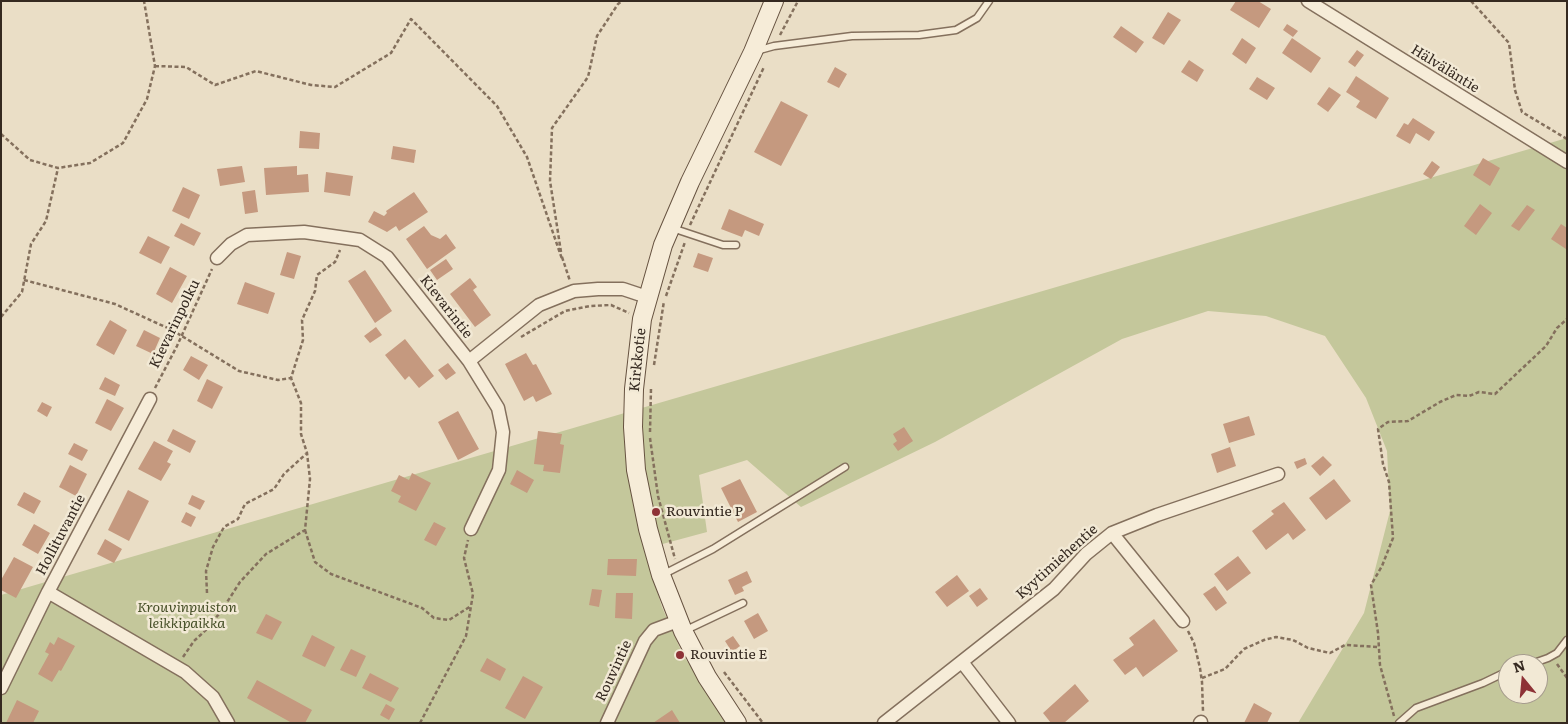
<!DOCTYPE html>
<meta charset="utf-8">
<style>
body{margin:0}
#map{position:relative;width:1568px;height:724px;overflow:hidden;background:#eadec6;font-family:Literata,serif}
canvas{display:block}
.frame{position:absolute;inset:0;border:2px solid #352920;pointer-events:none}
.north{position:absolute;left:1498px;top:654px;width:50px;height:50px;box-sizing:border-box;background:#f2e9d5;border:1px solid #a69c8d;border-radius:50%;rotate:343deg;font-size:14px;font-weight:700;line-height:20px;text-align:center;color:#352920}
.north::after{content:'';display:block;margin:auto;width:18px;height:22px;background:#8e3236;clip-path:polygon(50% 0,100% 100%,50% 72%,0 100%)}
</style>
<div id="map">
<canvas width="1568" height="724"></canvas>
<div class="frame"></div>
<div class="north">N</div>
</div>
<script>
const context = document.querySelector('canvas').getContext('2d');
context.lineJoin = 'round';
function fill(path, color) {
  context.fillStyle = color;
  context.fill(path, 'evenodd');
}
function shape(rows) {
  const path = new Path2D();
  for (const r of rows) {
    path.moveTo(r[0], r[1]);
    for (let i = 2; i < r.length; i += 2) path.lineTo(r[i], r[i + 1]);
  }
  return path;
}
function strokePath(path, color, width, dash) {
  context.strokeStyle = color;
  context.lineWidth = width;
  context.lineCap = dash ? 'butt' : 'round';
  context.setLineDash(dash || []);
  context.stroke(path);
}
function drawText(font, color, halo, rows, align = 'center') {
  context.font = font + ' Literata,serif';
  context.lineWidth = 5;
  context.setLineDash([]);
  context.textBaseline = 'middle';
  context.strokeStyle = halo;
  context.fillStyle = color;
  for (const [text, x, y, turn = 0] of rows) {
    context.save();
    context.translate(x, y);
    context.rotate((+turn || 0) * Math.PI / 180);
    context.textAlign = isNaN(turn) ? turn : align;
    if (halo) context.strokeText(text, 0, 0);
    context.fillText(text, 0, 0);
    context.restore();
  }
}
const green = shape([
 [1567,138,1567,723,1298,723,1364,613,1390,511,1387,451,1366,398,1325,336,1266,316,1208,311,1122,339,935,442,801,507,747,460,699,475,707,532,644,549,662,607,683,655,730,723,1,723,1,595],
 [1508,664,1538,664,1538,694,1508,694]
]);
const building = shape([
 [1236,1,1258,1,1271,9,1259,28,1230,10],
 [1168,12,1181,20,1164,45,1152,38],
 [1287,24,1298,31,1293,37,1283,30],
 [1121,26,1144,42,1136,53,1113,37],
 [1242,38,1256,48,1246,64,1232,54],
 [1292,38,1321,58,1311,73,1282,53],
 [1357,50,1364,55,1355,67,1348,62],
 [1189,60,1204,70,1197,82,1181,72],
 [835,67,847,74,839,88,827,82],
 [1356,76,1389,98,1376,119,1356,107,1360,101,1346,92],
 [1257,77,1275,88,1267,100,1249,89],
 [1329,87,1341,95,1328,112,1317,104],
 [781,101,808,115,781,166,754,152],
 [1413,118,1435,132,1429,141,1416,133,1410,144,1396,136,1404,123,1408,125],
 [300,131,320,133,319,149,299,148],
 [393,146,416,150,414,163,391,159],
 [1483,158,1500,168,1490,186,1473,175],
 [1432,161,1440,167,1431,179,1423,174],
 [242,166,245,182,220,186,217,169],
 [297,166,297,175,308,174,309,192,266,195,264,168],
 [326,172,353,176,350,196,324,192],
 [183,187,200,195,189,219,172,211],
 [255,190,258,212,245,214,242,192],
 [414,192,428,212,399,231,396,226,387,232,368,222,374,211,384,216,387,213,386,211],
 [1480,204,1492,213,1476,235,1464,226],
 [1527,205,1535,210,1519,231,1511,226],
 [729,209,764,224,759,236,745,230,742,237,721,229],
 [181,223,201,233,194,246,174,236],
 [1561,224,1567,228,1566,249,1551,239],
 [424,226,431,235,440,239,446,234,456,248,427,269,406,239],
 [148,236,170,247,161,264,139,253],
 [287,252,301,256,294,279,280,275],
 [698,253,713,258,708,272,693,267],
 [446,259,453,269,437,280,430,270],
 [170,267,187,276,172,303,156,294],
 [365,270,392,311,375,323,348,281],
 [470,278,477,287,473,290,491,315,475,327,450,294],
 [245,282,275,293,268,314,237,304],
 [110,320,127,330,114,355,96,345],
 [376,327,382,335,370,343,364,336],
 [144,330,160,338,153,354,136,346],
 [405,339,434,376,419,388,409,376,405,380,385,355],
 [526,353,533,365,536,364,552,394,536,402,533,396,524,401,505,364],
 [191,356,208,365,199,380,183,370],
 [448,363,456,373,446,380,438,370],
 [105,377,120,385,115,396,99,389],
 [207,379,223,387,212,409,197,401],
 [107,399,124,408,111,431,95,423],
 [42,402,52,407,47,417,37,411],
 [458,411,479,449,458,460,438,422],
 [1249,416,1255,435,1229,443,1223,424],
 [904,427,913,441,898,451,893,444,897,441,893,434],
 [173,429,196,441,190,453,167,441],
 [538,431,562,434,560,444,564,445,560,473,543,471,544,465,534,464],
 [154,441,173,451,167,462,171,464,161,481,138,469],
 [74,443,88,450,82,461,68,454],
 [1230,447,1236,466,1217,473,1211,454],
 [1323,456,1332,465,1320,476,1311,466],
 [1305,458,1307,464,1297,469,1294,462],
 [70,465,87,474,76,496,59,487],
 [517,470,534,480,527,493,510,484],
 [412,473,431,483,416,511,398,502,401,496,391,491,399,475,409,480],
 [740,479,757,512,738,522,721,488],
 [1334,479,1351,501,1326,520,1309,498],
 [128,490,149,501,129,541,108,530],
 [24,492,41,501,34,514,17,505],
 [192,495,205,501,200,510,188,504],
 [1284,502,1306,530,1293,540,1288,533,1266,550,1252,531,1274,514,1271,511],
 [186,512,196,517,191,527,181,522],
 [434,522,446,528,436,546,424,540],
 [34,524,50,533,38,554,22,545],
 [105,539,122,549,114,563,97,554],
 [1238,556,1251,573,1227,591,1214,574],
 [14,557,33,567,16,598,1,590,1,580],
 [608,559,637,559,636,576,607,575],
 [747,571,752,582,742,587,744,591,735,595,728,580],
 [957,575,969,591,947,607,935,592],
 [1215,586,1227,603,1216,611,1203,594],
 [980,588,988,599,977,607,969,596],
 [592,589,602,590,599,607,589,605],
 [616,593,633,593,632,619,615,618],
 [758,613,768,631,754,639,744,621],
 [266,614,282,622,272,640,256,633],
 [1154,619,1178,651,1143,677,1136,667,1125,675,1113,660,1134,645,1129,638],
 [312,635,335,647,325,667,302,656],
 [733,636,740,646,732,652,725,641],
 [58,637,75,646,61,671,59,670,52,682,38,674,49,654,45,652,50,642,54,645],
 [351,649,366,656,356,677,340,670],
 [487,658,506,669,500,681,480,671],
 [370,673,399,688,391,702,362,688],
 [523,676,543,687,525,719,505,708],
 [257,680,312,710,305,723,292,723,247,698],
 [1075,684,1089,701,1064,723,1051,723,1043,713],
 [17,700,39,711,33,723,6,723],
 [1254,703,1272,713,1267,723,1244,723],
 [386,704,395,709,389,720,380,715],
 [672,710,680,723,653,723]
]);
const path = shape([
 [1471,1,1509,43,1515,90,1522,112,1567,139],
 [780,35,798,1],
 [155,66,186,67,215,85,256,71,311,85,335,87,391,53,411,19,497,106,527,157,562,259],
 [1,134,30,160,58,168,90,163,123,143,147,99,155,66,144,1],
 [690,225,764,67],
 [561,252,550,181,552,128,588,77,597,36,618,4,622,1],
 [562,257,570,281],
 [24,280,115,304,172,330,239,371,278,380,291,378],
 [666,296,685,242],
 [1,317,22,292,31,244,46,221,58,168],
 [521,337,565,311,590,306,611,305,629,313],
 [654,365,664,301],
 [155,388,177,346,212,269],
 [650,432,651,388],
 [650,438,658,496,675,559],
 [305,530,315,562,331,574,422,608,434,618,449,620,471,606],
 [207,593,206,571,213,547,224,527,238,519,245,504,274,489,284,474,306,454],
 [1188,631,1194,643,1200,668,1202,682,1203,711],
 [183,657,194,641,207,629,222,610,240,582,266,554,305,530,310,479,307,453,301,434,301,403,291,378,303,340,302,320,315,291,317,275,335,262,340,250],
 [1557,664,1567,678],
 [724,672,763,723],
 [1202,678,1225,669,1244,649,1264,640,1276,637,1293,640,1308,648,1330,653,1345,645,1379,647],
 [1394,716,1380,665,1378,633,1371,585,1382,566,1393,538,1389,482,1383,464,1378,429,1388,422,1408,421,1440,402,1456,395,1469,396,1479,392,1495,394,1546,346,1557,328,1567,319],
 [420,723,466,636,473,594,464,558,468,540]
]);
const lane = shape([
 [756,51,774,46,852,36,919,35,956,30,977,18,989,1],
 [672,228,723,245,736,245],
 [662,575,713,549,845,467],
 [684,631,743,603],
 [1531,664,1548,658,1557,653,1567,640],
 [1399,723,1416,708,1483,683,1508,671]
]);
const street = shape([
 [1308,1,1567,162],
 [217,258,231,244,247,235,304,232,360,240,387,257,469,361,498,408,503,432,499,470,471,529],
 [469,361,539,305,574,291,598,289,623,289,647,297],
 [150,399,48,592,185,672,213,697,228,723],
 [1112,533,1183,621],
 [962,662,1009,723],
 [1,688,48,592],
 [607,723,645,641,654,630,678,621],
 [884,723,1054,589,1086,554,1112,533,1157,515,1278,474],
 [1200,723,1201,722]
]);
const secondary = shape([
 [737,723,707,677,683,631,661,575,648,529,636,470,633,427,634,389,642,319,663,245,690,182,753,52,774,1]
]);
const markers = [
 [656,512,5,"#8e3236"],
 [680,655,5,"#8e3236"]
];
const streetNames = [
 ["Hälväläntie",1445,69,32],
 ["Kievarintie",446,307,52],
 ["Kievarinpolku",175,324,-64],
 ["Kirkkotie",638,360,-84],
 ["Hollituvantie",61,535,-62],
 ["Kyytimiehentie",1057,562,-42],
 ["Rouvintie",614,671,-65]
];
const poiNames = [
 ["Rouvintie P",666,512],
 ["Rouvintie E",690,655]
];
const parkNames = [
 ["Krouvinpuiston",187,608],
 ["leikkipaikka",187,624]
];
fill(green, '#c4c79b');
fill(building, '#c5997f');
strokePath(lane, '#84705d', 9);
strokePath(street, '#84705d', 15);
strokePath(secondary, '#665240', 20);
strokePath(path, '#84705d', 2.5, [4, 2.5]);
strokePath(lane, '#f6ecd8', 6);
strokePath(street, '#f6ecd8', 12);
strokePath(secondary, '#f6ecd8', 18);
for (const [x, y, r, color] of markers) {
  const dot = new Path2D();
  dot.arc(x, y, r, 0, 2 * Math.PI);
  context.fillStyle = color;
  context.fill(dot);
  strokePath(dot, '#f2e9d5', 2);
}
drawText('14px', '#352920', '#f2e9d5', streetNames);
drawText('14px', '#352920', '#f2e9d5', poiNames, 'left');
drawText('italic 14px', '#475028', '#f2e9d5', parkNames);
</script>
